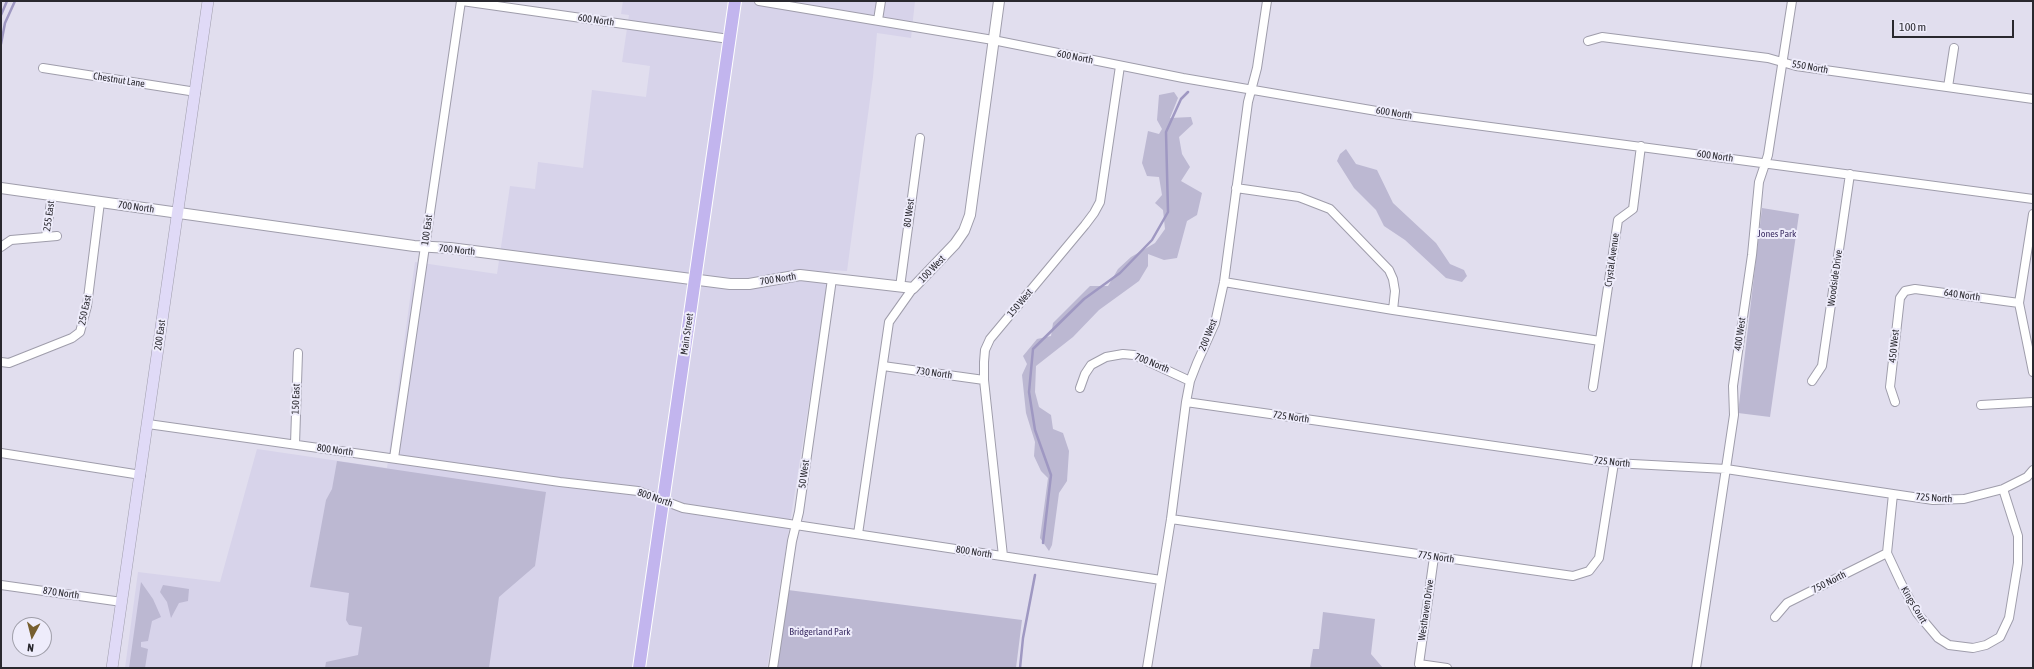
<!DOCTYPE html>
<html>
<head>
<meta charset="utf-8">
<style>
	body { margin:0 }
	#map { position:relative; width:2034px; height:669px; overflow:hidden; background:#e1deee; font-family:"Asap Condensed",sans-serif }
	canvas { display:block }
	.frame { position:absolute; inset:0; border:2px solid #29282e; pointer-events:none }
	.north { position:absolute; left:12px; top:617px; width:40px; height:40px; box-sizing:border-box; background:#eeecfb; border:1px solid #9f9ea9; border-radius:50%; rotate:187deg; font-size:11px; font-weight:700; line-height:16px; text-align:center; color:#29282e }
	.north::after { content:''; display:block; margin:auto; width:14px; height:18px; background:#775f30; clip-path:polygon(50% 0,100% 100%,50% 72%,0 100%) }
	.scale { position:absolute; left:1892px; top:20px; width:122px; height:18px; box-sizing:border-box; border:2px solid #29282e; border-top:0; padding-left:5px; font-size:12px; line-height:14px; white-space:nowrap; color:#29282e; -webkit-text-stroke:3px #eeecfb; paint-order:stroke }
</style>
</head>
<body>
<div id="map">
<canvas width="2034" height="669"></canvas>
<div class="frame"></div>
<div class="north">N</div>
<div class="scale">100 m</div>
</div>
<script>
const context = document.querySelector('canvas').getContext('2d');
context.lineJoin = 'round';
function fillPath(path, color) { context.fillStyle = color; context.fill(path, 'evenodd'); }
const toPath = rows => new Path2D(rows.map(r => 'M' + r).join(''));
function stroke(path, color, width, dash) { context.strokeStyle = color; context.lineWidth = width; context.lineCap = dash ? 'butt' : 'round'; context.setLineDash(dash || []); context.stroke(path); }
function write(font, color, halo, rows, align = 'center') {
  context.font = font + ' "Asap Condensed",sans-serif'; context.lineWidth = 4; context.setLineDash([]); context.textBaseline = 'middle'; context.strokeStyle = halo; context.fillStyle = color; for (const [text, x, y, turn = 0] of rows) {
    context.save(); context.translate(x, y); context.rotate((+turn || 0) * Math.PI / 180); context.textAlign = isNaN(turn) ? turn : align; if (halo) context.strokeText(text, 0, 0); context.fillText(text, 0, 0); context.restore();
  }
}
const built = toPath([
	[623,1,915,1,911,38,877,33,873,77,847,271,830,270,767,668,125,668,138,572,220,582,257,449,387,468,415,262,497,274,510,186,535,189,538,162,583,168,592,90,646,97,650,66,622,62,629,15,621,14]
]);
const green = toPath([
	[1174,92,1178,98,1170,118,1191,117,1193,124,1179,137,1182,154,1190,167,1181,181,1202,193,1197,215,1187,221,1177,258,1164,260,1148,254,1148,266,1139,281,1099,310,1073,337,1036,366,1035,392,1039,407,1051,415,1053,429,1063,433,1069,451,1067,481,1059,493,1052,545,1049,551,1040,538,1048,478,1041,471,1034,456,1035,442,1026,413,1022,375,1027,364,1023,356,1037,339,1051,336,1053,323,1090,286,1108,286,1118,269,1131,257,1155,243,1165,229,1163,210,1155,203,1162,195,1159,177,1147,176,1142,163,1148,131,1159,134,1162,129,1157,120,1159,95],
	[1346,149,1356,164,1377,170,1393,203,1436,243,1450,264,1464,270,1467,276,1462,282,1446,278,1405,240,1384,226,1376,210,1354,188,1337,161,1340,154],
	[1762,208,1799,214,1770,417,1738,413],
	[337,461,546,492,535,566,499,597,489,668,325,668,326,662,358,655,362,627,349,625,346,620,349,593,310,587,326,500,332,489],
	[141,582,153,599,161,617,152,621,148,641,141,642,141,647,148,649,145,668,129,668],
	[163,585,189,589,188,601,179,603,171,618,167,602,160,592],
	[788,590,1022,620,1016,668,777,668],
	[1323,612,1375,619,1371,654,1383,668,1310,668,1313,649,1319,649]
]);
const stream = toPath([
	[1,15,7,1],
	[1,44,5,23,15,1],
	[1043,543,1051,475,1035,430,1029,392,1033,349,1084,299,1120,273,1152,240,1168,212,1166,132,1181,99,1188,92],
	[1020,668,1023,638,1035,575]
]);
const minor = toPath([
	[462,1,729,39],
	[759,1,993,40,1183,78,1400,115,2033,199],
	[878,20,881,1],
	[1588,41,1602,37,1768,58,1796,66,2033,99],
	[43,68,196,92],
	[1948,87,1954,48],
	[1236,188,1299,197,1330,209,1389,270,1393,279,1395,291,1393,310],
	[2033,214,2019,303,2033,372],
	[46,237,52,195],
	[1,247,11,240,57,236],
	[1224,282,1393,310,1600,341],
	[900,287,920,138],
	[1,362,9,363,72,338,80,332,87,306,100,202],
	[883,366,984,380],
	[1812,381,1822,366,1850,174],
	[1593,387,1618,220,1633,209,1641,146],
	[1080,388,1085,374,1091,365,1106,357,1123,354,1134,355,1190,381],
	[1186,402,1614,463,1726,469,1933,500,1964,499,2003,489,2027,477,2033,470],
	[1895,402,1890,387,1900,298,1905,291,1915,289,2019,303],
	[1981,405,2033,402],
	[148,424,560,482,638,491,683,508,1161,580],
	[295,444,298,353],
	[1,453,141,475],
	[394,458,461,1],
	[1893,494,1887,553,1901,583,1917,613,1938,638,1949,645,1973,648,1986,645,2000,637,2009,618,2018,563,2018,536,2003,489],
	[1171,519,1573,576,1589,571,1599,558,1614,463],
	[858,534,889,322,913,288],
	[1003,556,984,380,984,362,985,350,990,339,1085,225,1094,213,1100,202,1120,66],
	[1434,557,1419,664,1447,668],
	[1,585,122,602],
	[1775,617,1787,603,1887,553],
	[773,668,792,541,799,512,832,279],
	[1147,668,1171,519,1186,402,1190,381,1197,363,1215,323,1224,282,1248,102,1257,68,1267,1],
	[1696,668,1734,415,1733,386,1752,255,1759,182,1768,155,1792,1]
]);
const tertiary = toPath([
	[1,188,414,246,450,248,730,284,749,284,800,275,913,288,955,244,964,231,970,215,999,1]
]);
const secondary = toPath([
	[112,668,208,1]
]);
const primary = toPath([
	[639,668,735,1]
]);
const streetNames = [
	["600 North",596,20,8],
	["600 North",1075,57,11],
	["550 North",1810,67,10],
	["Chestnut Lane",119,80,9],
	["600 North",1394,113,9],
	["600 North",1715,156,8],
	["700 North",136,207,8],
	["80 West",909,213,-82],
	["255 East",49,216,-82],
	["100 East",427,230,-82],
	["700 North",457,250,6],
	["Crystal Avenue",1612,260,-82],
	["100 West",932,269,-46],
	["Woodside Drive",1835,278,-82],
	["700 North",778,279,-9],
	["640 North",1962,295,8],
	["150 West",1020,303,-50],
	["250 East",85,310,-78],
	["Main Street",687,334,-82],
	["400 West",1740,334,-82],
	["200 East",160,335,-82],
	["200 West",1208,335,-68],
	["450 West",1894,346,-84],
	["700 North",1152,363,22],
	["730 North",934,373,8],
	["150 East",296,399,-88],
	["725 North",1291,417,8],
	["800 North",335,450,8],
	["725 North",1612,462,6],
	["50 West",804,474,-82],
	["800 North",655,498,19],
	["725 North",1934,498,4],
	["800 North",974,552,9],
	["775 North",1436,557,8],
	["750 North",1829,582,-27],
	["870 North",61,593,8],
	["Kings Court",1914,605,59],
	["Westhaven Drive",1426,610,-82]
];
const parkNames = [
	["Jones Park",1777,234],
	["Bridgerland Park",820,632]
];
fillPath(built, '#d7d3ea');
fillPath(green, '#bcb8d2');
stroke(stream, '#9f98c2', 2.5);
stroke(minor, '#9f9dab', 10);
stroke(tertiary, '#9f9dab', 12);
stroke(secondary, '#9f9dab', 12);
stroke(primary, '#fff', 14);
stroke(minor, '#fff', 8);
stroke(tertiary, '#fff', 10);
stroke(secondary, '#e0daf7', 11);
stroke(primary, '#c2b5ee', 12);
write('10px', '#29282e', '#eeecfb', streetNames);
write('10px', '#3e3066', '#eeecfb', parkNames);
</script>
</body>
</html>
